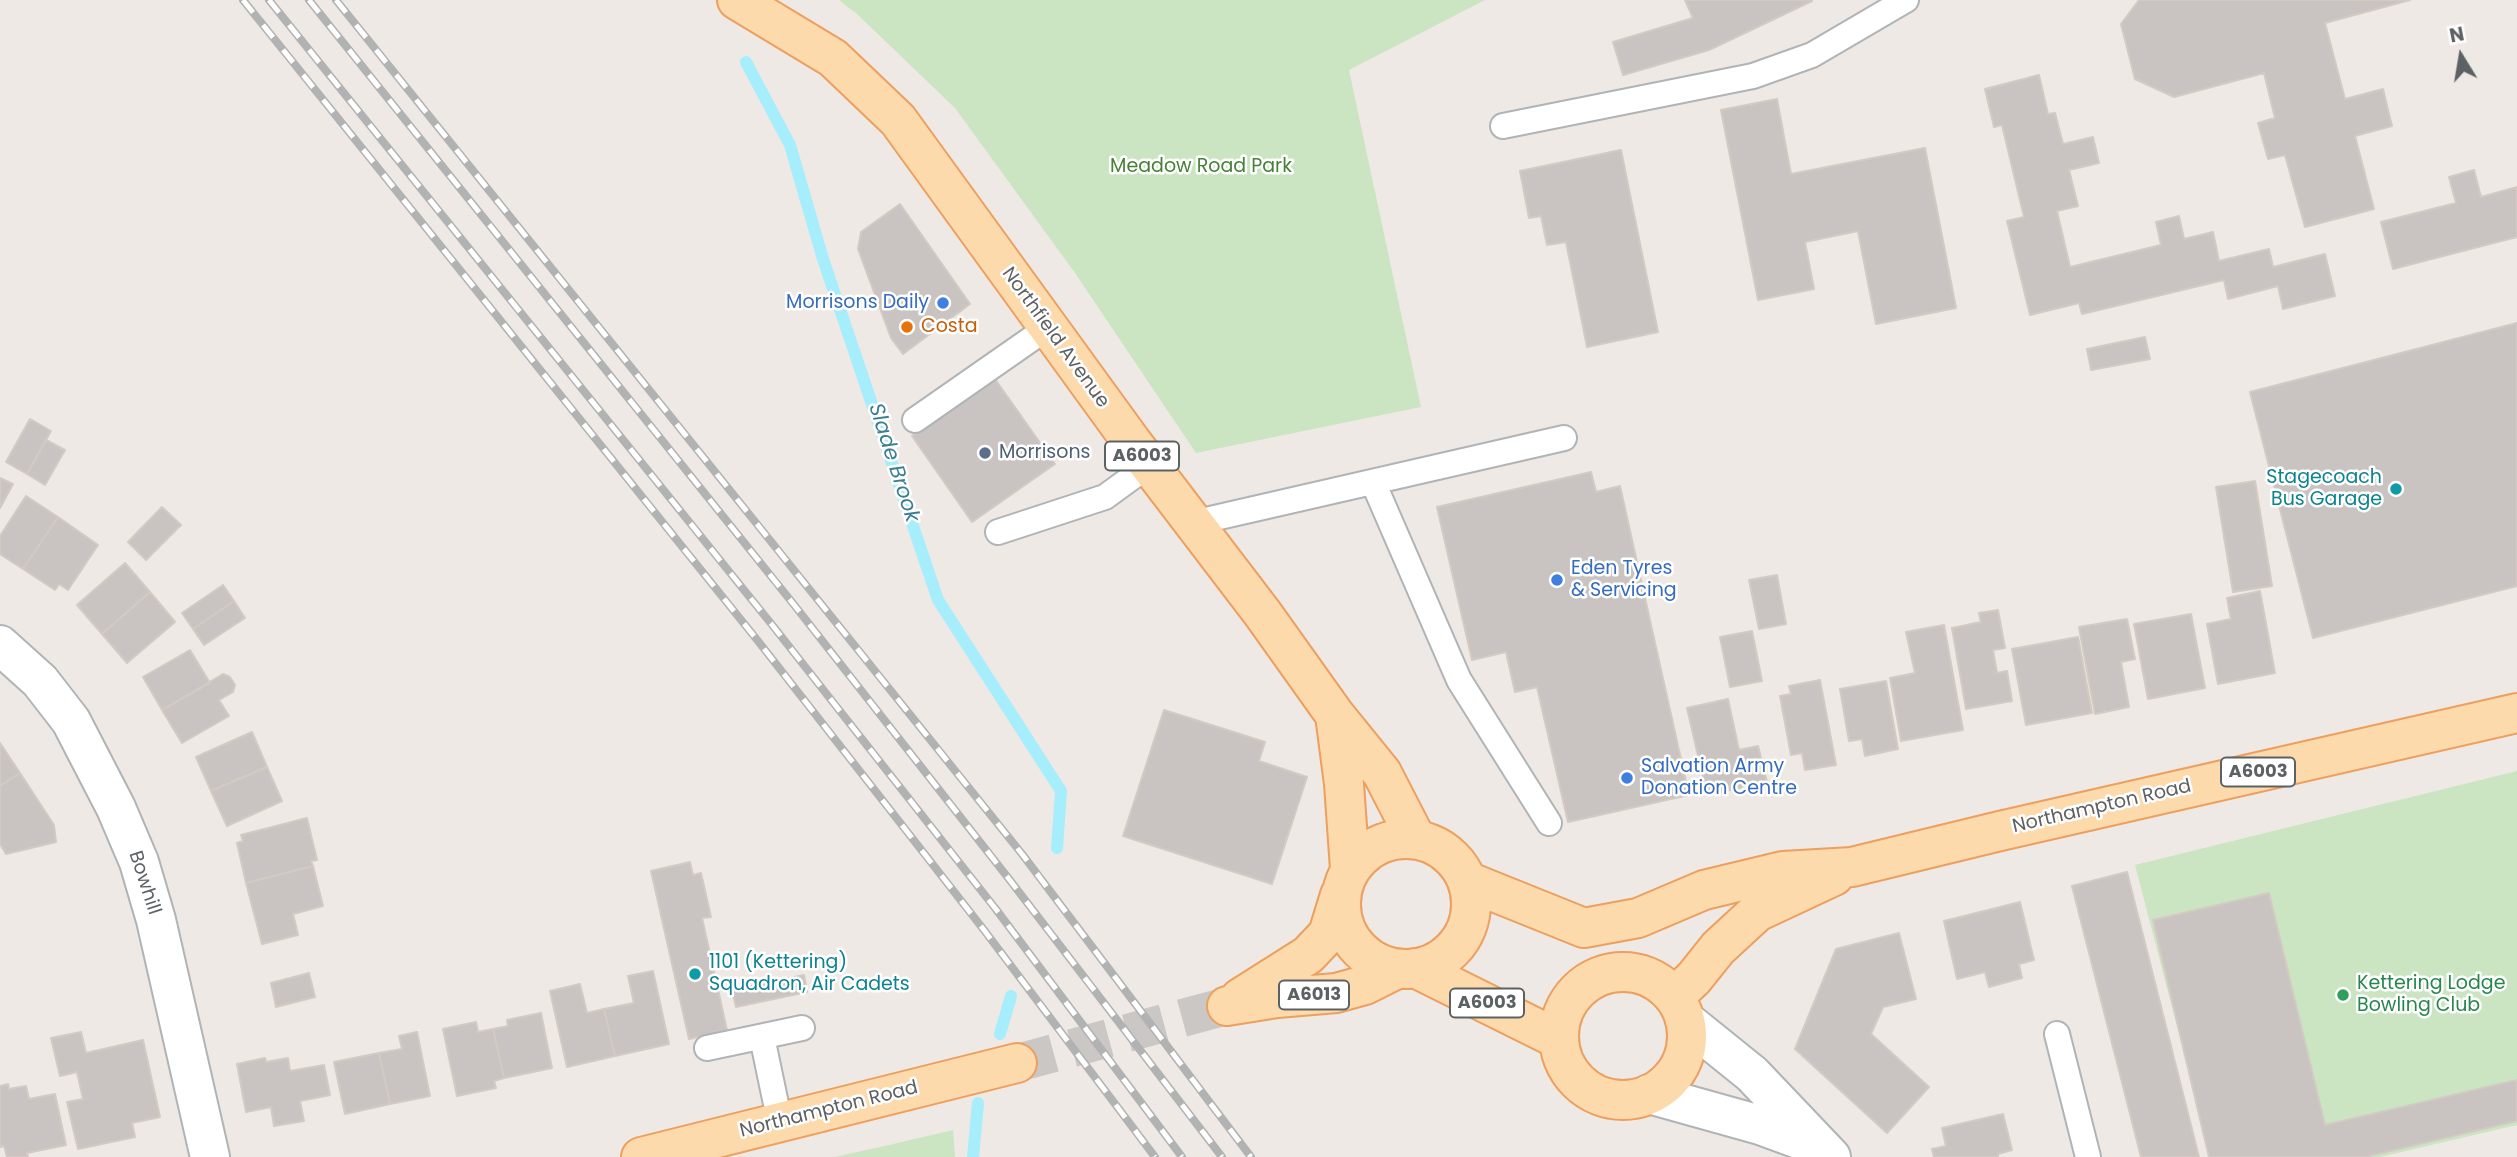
<!DOCTYPE html>
<html>
<head>
<meta charset="utf-8">
<style>
	body { margin:0 }
	#map { position:relative; width:2517px; height:1157px; overflow:hidden; background:#eee9e4; font-family:Poppins,sans-serif }
	canvas { display:block }
	.north { position:absolute; left:2426px; top:21px; width:70px; height:70px; -webkit-text-stroke:5px #fff; paint-order:stroke; rotate:349deg; font-size:19px; font-weight:700; line-height:28px; text-align:center; color:#5c6264 }
	.north::after { content:''; display:block; margin:auto; width:24px; height:32px; background:#5c6264; clip-path:polygon(50% 0,100% 100%,50% 72%,0 100%) }
</style>
</head>
<body>
<div id="map">
<canvas width="2517" height="1157"></canvas>
<div class="north">N</div>
</div>
<script>
const context = document.querySelector('canvas').getContext('2d');
context.lineJoin = 'round';
function fillPath(path, color) { context.fillStyle = color; context.fill(path, 'evenodd'); }
const toPath = rows => new Path2D(rows.map(r => 'M' + r).join(''));
function stroke(path, color, width, dash) { context.strokeStyle = color; context.lineWidth = width; context.lineCap = dash ? 'butt' : 'round'; context.setLineDash(dash || []); context.stroke(path); }
function write(font, color, halo, rows, align = 'center') {
  context.font = font + ' Poppins,sans-serif'; context.lineWidth = 5; context.setLineDash([]); context.textBaseline = 'middle'; context.strokeStyle = halo; context.fillStyle = color; for (const [text, x, y, turn = 0] of rows) {
    context.save(); context.translate(x, y); context.rotate((+turn || 0) * Math.PI / 180); context.textAlign = isNaN(turn) ? turn : align; if (halo) context.strokeText(text, 0, 0); context.fillText(text, 0, 0); context.restore();
  }
}
const green = toPath([
	[839,0,1485,0,1349,70,1421,407,1196,453,1075,273,955,108,858,15],
	[2517,771,2517,1125,2380,1157,2211,1157,2135,865],
	[953,1130,955,1157,835,1157,889,1145]
]);
const stream = toPath([
	[746,62,790,145,823,259,938,600,1061,791,1057,848],
	[1000,1034,1011,996],
	[973,1157,978,1103]
]);
const building = toPath([
	[1685,0,1811,0,1812,1,1709,50,1623,75,1613,42,1693,18,1685,0],
	[2139,0,2410,0,2325,23,2345,99,2383,89,2392,126,2355,136,2374,209,2305,227,2285,155,2268,159,2258,123,2275,118,2264,73,2174,97,2135,79,2121,24,2139,0],
	[2039,75,2048,114,2055,113,2063,144,2093,137,2099,163,2069,170,2078,206,2057,211,2070,267,2161,245,2156,222,2179,216,2184,239,2213,232,2219,261,2269,249,2273,267,2325,254,2335,296,2283,309,2278,286,2228,299,2224,280,2082,314,2079,303,2030,315,2007,221,2024,217,2002,125,1994,127,1985,89,2039,75],
	[1777,99,1791,174,1925,148,1956,308,1876,324,1858,231,1805,242,1814,289,1758,300,1721,110,1777,99],
	[1621,150,1658,332,1587,347,1566,242,1547,245,1541,216,1529,218,1520,171,1621,150],
	[2474,170,2481,197,2517,187,2517,237,2393,269,2381,222,2456,203,2449,177,2474,170],
	[900,204,970,304,903,354,891,338,858,249,861,232,900,204],
	[2517,323,2517,586,2313,638,2250,392,2517,323],
	[2145,337,2150,359,2091,370,2087,349,2145,337],
	[995,379,1055,464,972,522,912,436,995,379],
	[30,419,51,431,27,474,6,462,30,419],
	[46,440,65,450,45,485,27,474,46,440],
	[1591,472,1596,492,1620,486,1689,795,1568,822,1537,687,1515,692,1506,652,1472,660,1437,507,1591,472],
	[0,478,13,484,0,508,0,478],
	[2255,481,2272,586,2233,592,2216,487,2255,481],
	[26,496,58,517,23,569,0,554,0,536,26,496],
	[162,507,181,525,146,560,128,542,162,507],
	[58,517,98,545,68,590,59,584,55,590,23,569,58,517],
	[125,563,150,592,102,634,77,605,125,563],
	[1777,575,1786,624,1759,629,1749,580,1777,575],
	[223,585,234,601,193,629,182,613,223,585],
	[2260,591,2275,673,2218,684,2207,624,2231,619,2227,598,2260,591],
	[150,592,175,622,127,663,102,634,150,592],
	[234,601,245,618,204,645,193,629,234,601],
	[1998,610,2005,648,1993,650,1997,673,2007,671,2012,701,1966,709,1952,628,1981,622,1979,613,1998,610],
	[2191,614,2205,688,2148,699,2134,624,2191,614],
	[2127,619,2135,659,2121,662,2129,707,2095,714,2079,627,2127,619],
	[1944,625,1963,730,1901,741,1890,678,1915,673,1906,632,1944,625],
	[1752,631,1762,681,1730,687,1720,637,1752,631],
	[2078,637,2092,713,2026,725,2012,649,2078,637],
	[190,650,210,683,162,710,143,677,190,650],
	[223,674,230,677,235,685,233,692,219,700,229,716,182,743,162,710,223,674],
	[1820,680,1836,765,1805,770,1802,753,1791,755,1780,696,1791,694,1789,686,1820,680],
	[1886,681,1898,749,1865,756,1862,739,1849,741,1840,689,1886,681],
	[1728,699,1739,750,1758,746,1767,782,1707,795,1687,708,1728,699],
	[1164,710,1265,742,1259,761,1307,777,1272,884,1123,836,1164,710],
	[252,732,267,767,211,791,196,757,252,732],
	[0,743,20,773,0,786,0,743],
	[267,767,282,801,227,826,211,791,267,767],
	[20,773,54,825,56,842,6,854,0,844,0,786,20,773],
	[307,818,317,860,311,861,313,866,246,883,237,843,243,841,241,835,307,818],
	[690,862,693,875,701,873,711,917,702,918,727,1030,689,1039,651,871,690,862],
	[313,866,323,906,293,914,298,935,262,944,246,883,313,866],
	[2127,872,2199,1157,2141,1157,2072,886,2127,872],
	[2269,893,2325,1125,2517,1080,2517,1121,2365,1157,2209,1157,2153,920,2269,893],
	[2020,902,2034,960,2019,964,2022,978,1989,987,1985,972,1957,979,1944,921,2020,902],
	[1899,933,1916,999,1883,1007,1871,1034,1929,1087,1887,1133,1795,1049,1836,949,1899,933],
	[653,971,669,1044,615,1056,604,1009,634,1003,628,976,653,971],
	[309,973,315,997,276,1007,271,983,309,973],
	[804,975,807,992,736,1007,732,990,804,975],
	[580,984,587,1013,604,1009,615,1056,567,1067,550,991,580,984],
	[541,1013,552,1068,504,1078,493,1029,508,1026,507,1020,541,1013],
	[476,1022,478,1032,493,1029,504,1078,494,1081,496,1088,457,1096,443,1029,476,1022],
	[81,1032,86,1053,143,1040,160,1117,132,1123,135,1137,78,1149,67,1102,83,1099,77,1072,60,1076,51,1038,81,1032],
	[417,1032,430,1096,390,1104,379,1053,402,1049,399,1036,417,1032],
	[379,1053,390,1104,345,1114,334,1062,379,1053],
	[265,1058,266,1062,288,1058,290,1071,324,1065,330,1095,300,1101,304,1121,274,1126,271,1107,246,1112,237,1064,265,1058],
	[8,1084,9,1089,26,1086,29,1099,55,1094,66,1145,27,1153,28,1157,7,1157,4,1146,0,1147,0,1086,8,1084],
	[2003,1114,2012,1150,1998,1154,1998,1157,1934,1157,1932,1149,1946,1146,1942,1128,2003,1114]
]);
const primaryTunnel = toPath([
	[1017,1063,1227,1006]
]);
const lane = toPath([
	[1503,126,1753,76,1812,55,1906,0],
	[915,420,1047,328],
	[1373,482,1459,680,1549,823],
	[1193,523,1564,438],
	[998,532,1105,497,1149,465],
	[2057,1034,2088,1157],
	[762,1037,780,1123],
	[707,1048,802,1028]
]);
const street = toPath([
	[0,645,40,681,71,721,116,808,139,862,156,920,210,1157]
]);
const secondary = toPath([
	[1685,1020,1752,1074,1831,1157],
	[1649,1094,1760,1125,1812,1144]
]);
const primary = toPath([
	[737,0,833,58,898,120,1131,441,1263,614,1335,715,1382,773,1416,839],
	[1335,715,1344,784,1350,869],
	'1341 904a65 65 0 1 1 130 0a65 65 0 1 1-130 0Z',
	[1467,881,1584,928],
	[1584,928,1638,918,1704,890,1783,871,1852,867,2000,831,2517,713],
	[1415,968,1558,1039],
	'1559 1036a64 64 0 1 1 128 0a64 64 0 1 1-128 0Z',
	[1674,997,1694,978,1718,948,1757,912,1834,876],
	[1240,998,1308,955,1328,934,1340,895],
	[1227,1006,1277,998,1336,993,1365,985,1397,969],
	[641,1157,1017,1063]
]);
const rail = toPath([
	[243,0,758,641,984,930,1155,1157],
	[269,0,773,626,995,908,1182,1157],
	[309,0,795,606,1009,879,1222,1157],
	[336,0,1022,854,1251,1157]
]);
const markers = [
	[943,303,7,"#3f7fe0"],
	[907,327,7,"#e8710a"],
	[985,453,7,"#5c6f8a"],
	[2396,489,7,"#0f9aa8"],
	[1557,580,7,"#3f7fe0"],
	[1627,778,7,"#3f7fe0"],
	[695,974,7,"#0f9aa8"],
	[2343,995,7,"#2e9e5b"]
];
const shields = [
	[1142,456,74],
	[2258,772,74],
	[1314,995,70],
	[1487,1003,74]
];
const shieldNames = [
	["A6003",1142,456],
	["A6003",2258,772],
	["A6013",1314,995],
	["A6003",1487,1003]
];
const parkNames = [
	["Meadow Road Park",1201,167]
];
const shopNames = [
	["Morrisons Daily",929,303,"right"],
	["Eden Tyres",1571,569],
	["& Servicing",1571,591],
	["Salvation Army",1641,767],
	["Donation Centre",1641,789]
];
const foodNames = [
	["Costa",921,327]
];
const streetNames = [
	["Northfield Avenue",1055,338,54],
	["Northampton Road",2102,807,-13],
	["Bowhill",144,883,72],
	["Northampton Road",829,1110,-14]
];
const serviceNames = [
	["Morrisons",999,453]
];
const cultureNames = [
	["Stagecoach",2382,478],
	["Bus Garage",2382,500],
	["1101 (Kettering)",709,963,"left"],
	["Squadron, Air Cadets",709,985,"left"]
];
const leisureNames = [
	["Kettering Lodge",2357,984],
	["Bowling Club",2357,1006]
];
const waterNames = [
	["Slade Brook",893,463,72]
];
fillPath(green, '#cbe5c2');
stroke(stream, '#a6eefc', 12);
fillPath(building, '#c9c4c1');
stroke(building, '#d3cac3', 2);
stroke(primaryTunnel, '#cac7c4', 38, [38, 19]);
stroke(lane, '#b0b4b6', 28);
stroke(street, '#b0b4b6', 42);
stroke(secondary, '#afb4b7', 42);
stroke(primary, '#ed9f5f', 42);
stroke(lane, '#fff', 24);
stroke(street, '#fff', 38);
stroke(secondary, '#fff', 38);
stroke(primary, '#fcdaab', 38);
stroke(rail, '#b1b2b2', 8);
stroke(rail, '#fff', 5, [16]);
for (const [x, y, r, color] of markers) { const dot = new Path2D(); dot.arc(x, y, r, 0, 2 * Math.PI); context.fillStyle = color; context.fill(dot); stroke(dot, '#fff', 2.5); }
for (const [x, y, w] of shields) { const box = new Path2D(); box.roundRect(x - w / 2, y - 14.5, w, 29, 5); context.fillStyle = '#fff'; context.fill(box); stroke(box, '#5c6264', 2); }
write('bold 18px', '#5c6264', null, shieldNames);
write('19px', '#478137', '#fff', parkNames);
write('19px', '#366cbe', '#fff', shopNames, 'left');
write('19px', '#c56008', '#fff', foodNames, 'left');
write('19px', '#5c6264', '#fff', streetNames);
write('19px', '#4e5e75', '#fff', serviceNames, 'left');
write('19px', '#0d838f', '#fff', cultureNames, 'right');
write('19px', '#27864d', '#fff', leisureNames, 'left');
write('italic 21px', '#3b7e94', '#fff', waterNames);
</script>
</body>
</html>
